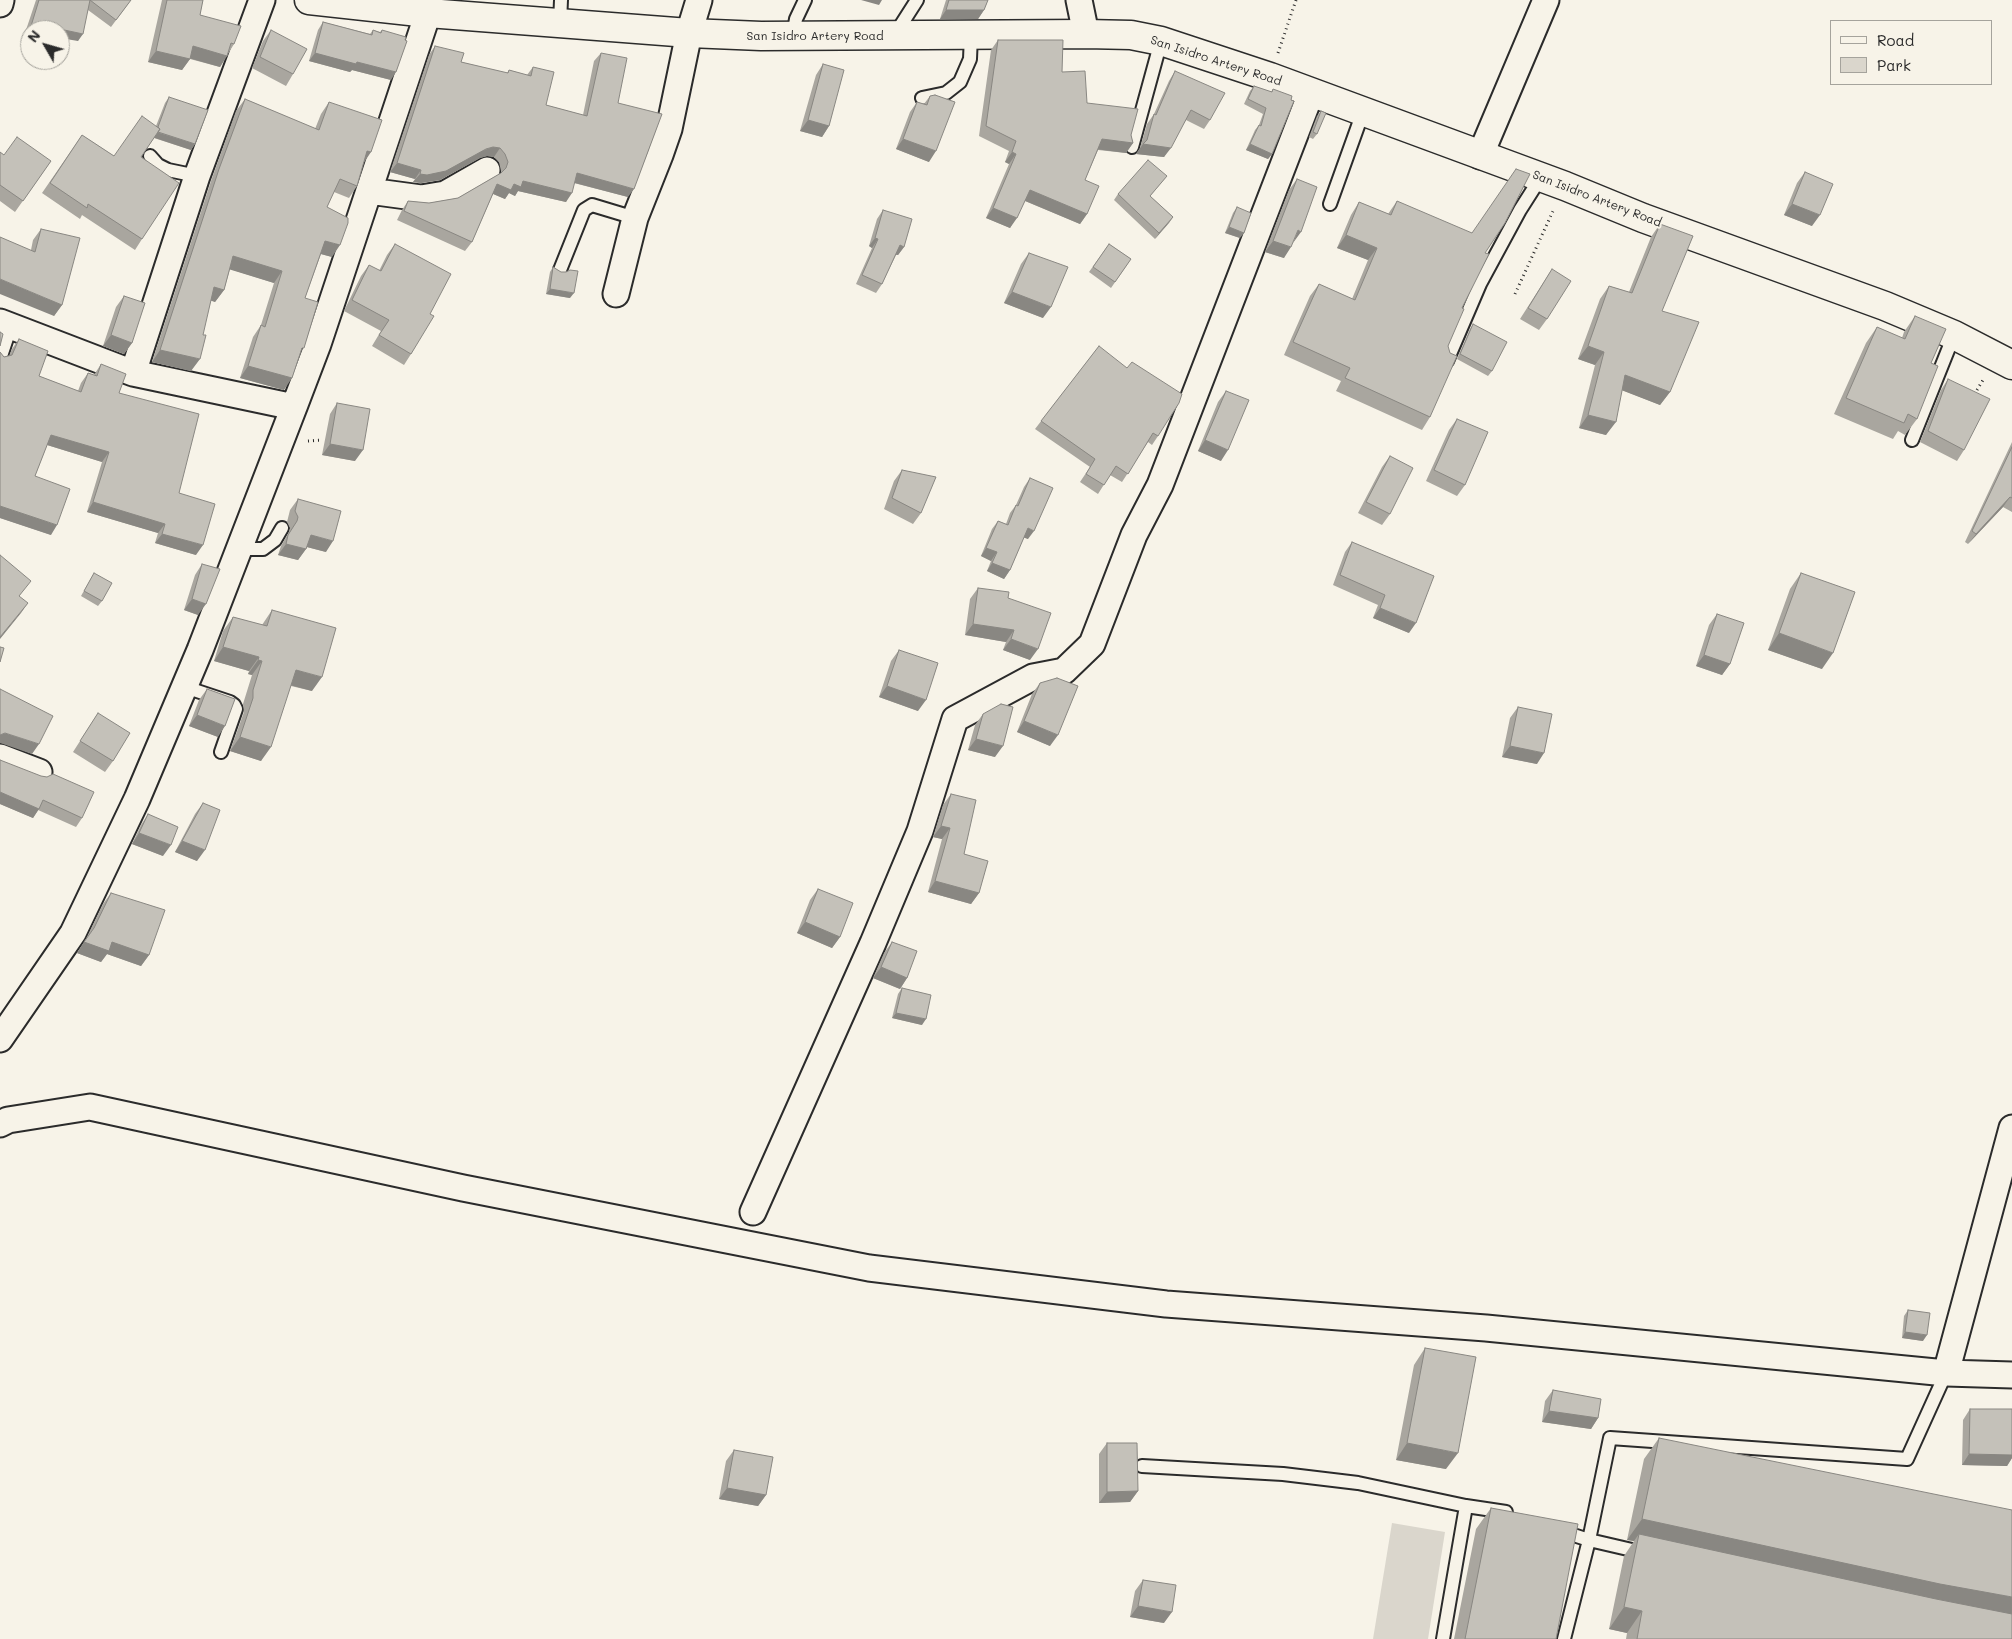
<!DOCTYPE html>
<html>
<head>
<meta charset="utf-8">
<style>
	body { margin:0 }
	#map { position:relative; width:2012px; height:1639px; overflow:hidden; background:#f7f3e8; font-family:Mali,sans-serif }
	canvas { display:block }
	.legend { position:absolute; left:1830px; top:20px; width:162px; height:65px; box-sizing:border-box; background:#f7f3e8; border:1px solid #a5a39c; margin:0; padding:6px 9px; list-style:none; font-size:15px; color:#2b2b2b }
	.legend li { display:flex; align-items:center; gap:10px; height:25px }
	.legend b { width:25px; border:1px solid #a5a39c }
	.north { position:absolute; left:20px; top:20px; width:50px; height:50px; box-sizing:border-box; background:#f7f3e8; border:1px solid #a5a39c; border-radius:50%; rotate:308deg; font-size:14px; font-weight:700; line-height:20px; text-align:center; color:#2b2b2b }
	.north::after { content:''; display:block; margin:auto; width:18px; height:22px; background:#2b2b2b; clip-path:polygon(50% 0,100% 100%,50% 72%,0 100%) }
</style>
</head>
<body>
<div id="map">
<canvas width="2012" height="1639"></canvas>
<ul class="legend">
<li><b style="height:6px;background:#f7f3e8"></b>Road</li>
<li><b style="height:14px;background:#dad6cc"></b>Park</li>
</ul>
<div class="north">N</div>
</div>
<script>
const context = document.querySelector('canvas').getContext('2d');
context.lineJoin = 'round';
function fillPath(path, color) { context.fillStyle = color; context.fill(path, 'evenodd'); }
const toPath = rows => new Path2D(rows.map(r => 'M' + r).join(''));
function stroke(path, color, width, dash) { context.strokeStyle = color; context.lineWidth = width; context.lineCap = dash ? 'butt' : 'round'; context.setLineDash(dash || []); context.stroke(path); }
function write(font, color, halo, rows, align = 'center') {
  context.font = font + ' Mali,sans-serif'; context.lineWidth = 4; context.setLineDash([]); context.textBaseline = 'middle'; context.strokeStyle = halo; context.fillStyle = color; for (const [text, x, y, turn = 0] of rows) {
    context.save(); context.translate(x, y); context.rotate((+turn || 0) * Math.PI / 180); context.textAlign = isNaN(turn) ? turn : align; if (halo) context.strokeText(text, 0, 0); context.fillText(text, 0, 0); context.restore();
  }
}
const green = toPath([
	[1392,1523,1445,1532,1428,1639,1373,1639]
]);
const path = toPath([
	[1278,53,1296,0],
	[1515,294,1553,211],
	[1977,390,1983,380],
	[308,441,322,440]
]);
const service = toPath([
	[560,23,561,0],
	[793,36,796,19,805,0],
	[894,36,917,0],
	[922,98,946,93,960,82,970,59,971,35],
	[1132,147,1161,41],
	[150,156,158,165,168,170,197,176],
	[1330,204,1363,112],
	[560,270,584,210,592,205,635,218],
	[0,359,11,326],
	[1447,361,1480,284,1520,210,1541,177],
	[1912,440,1954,335],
	[239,549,263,549,275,540,282,528],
	[185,687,230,702,234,705,236,709,221,752],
	[1142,1466,1283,1474,1358,1483,1466,1506],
	[1561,1531,1589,1540,1645,1553],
	[1443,1639,1466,1506,1506,1512],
	[1564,1639,1589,1540,1610,1438,1907,1459,1946,1373]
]);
const minor = toPath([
	[1079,0,1086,34],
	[0,4,1,0],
	[1480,156,1546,0],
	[369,191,421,198,445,194,487,170],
	[616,294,635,218,660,155,669,129,689,33,699,0],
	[0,322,133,373,294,407,318,344,428,13],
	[133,373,197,176,262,0],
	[0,757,39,772],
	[0,1039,73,933,137,799,200,650,294,407],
	[0,1124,8,1120,90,1107,463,1188,869,1268,1166,1304,1486,1328,1946,1373,2012,1375],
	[753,1212,873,943,920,831,955,719,1033,677,1064,671,1092,644,1134,535,1160,485,1311,93],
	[1946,1373,2012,1128]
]);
const tertiary = toPath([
	[309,0,428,13,689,33,761,36,1086,34,1131,35,1161,41,1270,77,1565,186,1643,218,1885,306,1954,335,2012,365]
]);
const wall = toPath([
	[36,0,131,0,111,27,88,10,78,41,60,30,25,33],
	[162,0,203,0,200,15,234,44,220,67,190,59,182,70,148,62],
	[946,0,988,0,984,10,978,19,940,19],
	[323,22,370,34,373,30,380,32,382,30,391,80,352,70,350,72,309,61,318,30],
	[271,30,293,74,286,86,252,68,263,41],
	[998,40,1062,72,1087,103,1131,135,1133,143,1126,153,1098,150,1085,180,1087,214,1080,224,1025,201,1010,228,986,218,1009,164,1005,162,1009,151,979,136,991,50],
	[435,46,461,62,507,73,509,70,527,75,533,67,546,105,583,115,594,61,601,53,618,103,628,197,574,183,566,202,518,191,515,196,509,193,505,199,493,194,472,242,465,251,397,220,402,210,408,201,429,203,458,198,501,173,501,171,499,162,494,157,487,156,480,158,440,180,421,183,413,182,415,179,390,172,429,55],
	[823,64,829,126,822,137,800,131,816,75],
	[1175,71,1210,120,1204,129,1186,120,1164,157,1136,154,1140,148,1147,124,1154,114,1169,81],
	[1254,86,1271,92,1273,89,1272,154,1268,159,1246,150,1255,130,1259,125,1263,114,1244,104,1250,91],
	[930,96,929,162,896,149,910,112,917,102,924,104],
	[169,97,195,144,191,150,154,138,141,157,142,239,135,250,82,215,80,219,42,193,82,135,114,156,156,126,165,103],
	[245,99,315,129,321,114,329,102,363,163,357,186,349,198,334,192,327,207,332,257,321,254,305,298,300,354,284,390,240,378,253,337,261,325,274,283,230,269,224,290,215,302,211,300,191,371,152,362,211,181,236,111],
	[1321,111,1317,134,1313,139,1309,137,1317,116],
	[0,152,4,155,51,161,15,212,0,201],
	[1805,172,1812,226,1784,215,1797,183],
	[1167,176,1150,196,1173,217,1155,239,1114,200,1118,194],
	[1297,179,1284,258,1265,252,1289,190],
	[1397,201,1485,253,1462,308,1448,346,1430,417,1422,430,1336,391,1341,381,1284,355,1310,296,1319,284,1352,299,1368,260,1337,248,1351,215,1359,202,1388,214],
	[1237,207,1240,238,1225,233,1233,213],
	[883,210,904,247,898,255,896,255,882,284,876,293,856,284,872,248,869,246,877,219],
	[1660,224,1662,311,1670,392,1660,405,1622,390,1606,435,1579,428,1595,365,1578,359,1600,299,1609,286,1629,292,1651,237],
	[41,229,62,305,54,316,31,250,33,240],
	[395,244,430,314,411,354,404,365,372,346,381,331,344,311,361,276,369,265,379,271,387,255],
	[1109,244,1131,259,1111,288,1089,272],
	[1029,253,1043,318,1004,303,1021,264],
	[553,267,570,298,546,294,550,272],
	[1552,269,1547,319,1539,330,1520,319],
	[124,296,132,343,124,354,103,346,116,307],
	[1915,316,1931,363,1917,419,1905,435,1898,431,1893,439,1834,414,1866,343,1877,327,1902,338,1904,332],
	[1473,324,1492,371,1488,376,1457,359,1470,329],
	[19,339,39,376,78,391,81,383,88,373,94,375,101,364,119,393,179,493,196,555,155,543,158,533,87,512,102,462,47,445,35,476,51,535,0,518,0,352,4,357,9,356,12,349],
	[1099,346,1158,436,1152,445,1148,442,1122,482,1110,475,1098,494,1080,482,1090,467,1035,429],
	[1948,379,1964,450,1957,461,1920,442,1941,390],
	[1226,391,1221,461,1198,451,1218,402],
	[337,403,355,461,322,455,330,414],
	[1457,419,1465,485,1457,496,1426,481,1449,430],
	[2012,442,2012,512,2003,507,1968,544,1965,542],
	[1390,456,1390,514,1382,525,1358,513,1382,467],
	[902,470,921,513,913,524,884,509,894,481],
	[1030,478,1028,539,1024,537,1010,570,1004,579,987,571,991,561,981,556,992,529,998,521,1006,524,1010,513,1016,505,1024,487],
	[298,499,326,552,307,547,306,549,298,560,278,555,281,546,289,532,290,528,287,522,290,510],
	[1352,542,1409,633,1373,618,1378,605,1333,585,1345,552],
	[202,564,198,615,184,610,195,575],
	[94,573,102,601,98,606,81,596],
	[1801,573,1822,669,1768,650,1790,589],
	[978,588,1008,598,1030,660,1003,650,1006,642,965,635,970,599],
	[272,610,312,691,291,686,261,761,230,751,244,712,243,704,252,675,248,674,249,671,214,661,223,631,233,617,262,625],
	[1717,614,1730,664,1722,675,1696,666,1709,625],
	[899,650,918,711,879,697,891,661],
	[1040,683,1050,746,1017,732,1032,694],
	[207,689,218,737,189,726,199,700],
	[1518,707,1537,764,1502,757,1510,718],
	[98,713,113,761,105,772,73,752],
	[983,714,995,757,968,750,975,725],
	[0,760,82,818,76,827,38,810,33,818,0,804],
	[951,794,964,854,979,893,971,904,928,892,942,839,933,837,943,805],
	[203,803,197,861,175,852,195,814],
	[148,814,163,856,132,844,141,825],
	[818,889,840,937,832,948,797,933,810,900],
	[111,893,149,955,141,966,107,954,101,962,77,953,86,939,103,904],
	[892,942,907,978,900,989,873,978,884,953],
	[902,988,922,1025,892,1018,898,994],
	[1908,1310,1923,1341,1902,1338,1904,1316],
	[1425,1348,1446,1469,1396,1460,1414,1365],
	[1553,1390,1598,1418,1591,1429,1542,1422,1545,1401],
	[1970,1409,2012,1409,2012,1458,2007,1466,1962,1465,1963,1420],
	[1659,1438,2012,1639,1626,1639,1627,1633,1609,1629,1624,1556,1634,1541,1627,1540,1644,1459],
	[1107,1443,1138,1491,1130,1502,1099,1503,1099,1454],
	[734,1450,766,1495,758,1506,719,1499,726,1461],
	[1491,1508,1556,1639,1454,1639,1476,1529],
	[1143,1580,1164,1623,1130,1617,1135,1591]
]);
const shadedWall = toPath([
	[861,0,882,0,879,5],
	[946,10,984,10,978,19,940,19],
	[31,26,51,30,30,30,30,34,25,33],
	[55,28,83,34,78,41,60,38,60,30,54,30],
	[193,46,227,56,220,67,185,57],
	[156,51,190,59,182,70,148,62],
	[315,53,357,62,396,72,391,80,352,70,350,72,309,61],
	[808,120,829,126,822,137,800,131],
	[156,132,195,144,191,150,152,137],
	[903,139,936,151,929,162,896,149],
	[1102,139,1133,143,1126,153,1095,149],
	[1143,144,1171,148,1164,157,1136,154],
	[1250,144,1272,154,1268,159,1246,150],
	[493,147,500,148,494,157,487,156,480,158,440,180,421,183,413,182,420,174],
	[367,151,371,152,363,164],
	[1012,152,1016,154,1009,164,1005,162],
	[397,163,421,170,415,179,390,172],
	[577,173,634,189,628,197,571,182],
	[523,181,572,193,566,202,518,191,515,196,509,193,505,199,491,193,497,184,514,184],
	[1030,190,1087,214,1080,224,1023,200],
	[1792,204,1820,215,1812,226,1784,215],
	[993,208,1017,218,1010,228,986,218],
	[1173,217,1169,223,1155,239,1159,233],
	[1229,227,1244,233,1240,238,1225,233],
	[1298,230,1301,232,1293,243],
	[1346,235,1377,248,1368,260,1337,248],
	[875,238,878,239,872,248,869,246],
	[325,241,340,245,332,257,317,253],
	[1273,241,1291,247,1284,258,1265,252],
	[900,245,904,247,898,255,894,254],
	[233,256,282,271,274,283,225,268],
	[0,279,62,305,54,316,0,294],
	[214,287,224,290,215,302,206,299],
	[550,289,574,293,570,298,546,294],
	[1012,292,1051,307,1043,318,1004,303],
	[111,335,132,343,124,354,103,346],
	[1588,346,1604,352,1595,365,1578,359],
	[160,350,200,359,191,371,152,362],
	[248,366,292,378,284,390,240,378],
	[1625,375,1670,392,1660,405,1616,388],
	[1588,415,1616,422,1606,435,1579,428],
	[51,435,109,452,102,462,44,444],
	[1205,440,1228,450,1221,461,1198,451],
	[330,444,363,450,355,461,322,455],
	[2010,497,2003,507,1968,544,1976,534],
	[93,502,165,524,158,533,87,512],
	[0,506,57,525,51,535,0,518],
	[1028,528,1034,531,1028,539,1022,537],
	[162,534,203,545,196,555,155,543],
	[311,535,333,541,326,552,303,546],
	[286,544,306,549,298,560,278,555],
	[986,548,997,552,991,561,981,556],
	[992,563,1010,570,1004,579,987,571],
	[192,599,206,604,198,615,184,610],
	[28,603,21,613,0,639,0,637],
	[1380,608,1416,623,1409,633,1373,618],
	[973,624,1014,630,1006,642,965,635],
	[1779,633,1833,653,1822,669,1768,650],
	[1011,639,1038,649,1030,660,1003,650],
	[223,647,259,657,249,671,214,661],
	[1704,655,1730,664,1722,675,1696,666],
	[258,660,262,661,252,675,248,674],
	[296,670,322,677,312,691,286,684],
	[887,686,926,700,918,711,879,697],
	[197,715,225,726,218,737,189,726],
	[1024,721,1058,735,1050,746,1017,732],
	[5,733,39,744,32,754,0,743,0,735],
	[240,737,271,747,261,761,230,751],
	[976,739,1003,746,995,757,968,750],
	[1510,746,1544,753,1537,764,1502,757],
	[0,792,39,809,33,818,0,804],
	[941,826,950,828,942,839,933,837],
	[139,833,171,845,163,856,132,844],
	[182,841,205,850,197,861,175,852],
	[935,881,979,893,971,904,928,892],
	[805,922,840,937,832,948,797,933],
	[84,942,112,942,149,955,141,966,107,954,101,962,77,953],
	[881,967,907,978,900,989,873,978],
	[896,1013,926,1019,922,1025,892,1018],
	[1905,1332,1927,1335,1923,1341,1902,1338],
	[1549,1411,1598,1418,1591,1429,1542,1422],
	[1407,1443,1458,1453,1446,1469,1396,1460],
	[1969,1454,2012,1455,2012,1458,2007,1466,1962,1465],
	[727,1488,766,1495,758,1506,719,1499],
	[1138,1491,1130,1502,1099,1503,1107,1492],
	[1642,1519,2012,1597,2012,1622,1639,1534,1634,1541,1627,1540],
	[1138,1606,1172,1612,1164,1623,1130,1617],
	[1624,1607,1642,1611,1627,1633,1609,1629]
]);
const building = toPath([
	[39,0,131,0,116,20,90,0,83,34,55,28,55,30,51,30,31,26,39,0],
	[167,0,203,0,200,15,241,26,234,44,231,43,227,56,193,46,190,59,156,51,167,0],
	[949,0,988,0,984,10,946,10,949,0],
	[323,22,372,35,373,30,381,33,382,30,406,37,405,40,407,41,396,72,357,62,356,64,315,53,323,22],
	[271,30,307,49,293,74,260,57,271,30],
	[998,40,1063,40,1062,72,1085,71,1087,103,1138,109,1131,135,1133,143,1102,139,1085,180,1099,186,1087,214,1030,190,1017,218,993,208,1016,154,1012,152,1016,141,986,126,998,40],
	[435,46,464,53,461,62,508,73,509,70,531,76,533,67,554,72,546,105,587,116,601,53,627,58,618,103,662,114,634,189,577,173,572,193,523,181,521,187,514,184,511,190,497,184,472,242,404,211,408,201,429,203,458,198,501,173,506,168,508,162,505,154,500,148,493,147,486,149,446,171,427,175,420,174,421,170,397,163,435,46],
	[823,64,844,70,829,126,808,120,823,64],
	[1175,71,1225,93,1210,120,1191,110,1171,148,1143,144,1147,140,1154,114,1156,115,1175,71],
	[1254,86,1272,92,1273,89,1292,96,1291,100,1294,101,1272,154,1250,144,1259,125,1261,126,1266,108,1248,99,1254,86],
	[935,95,955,102,936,151,903,139,917,102,927,105,930,96,935,95],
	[169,97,208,110,195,144,158,132,160,129,158,127,169,97],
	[245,99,319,130,329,102,382,120,371,152,367,151,357,186,340,179,327,207,348,218,348,223,340,245,325,241,305,298,318,302,304,348,302,348,292,378,248,366,261,325,265,327,282,271,233,256,224,290,214,287,203,335,206,335,200,359,160,350,219,169,245,99],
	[1321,111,1326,113,1317,134,1313,132,1321,111],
	[142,116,160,129,141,157,179,183,142,239,88,204,87,208,50,183,82,135,114,156,142,116],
	[17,137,51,161,23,201,0,185,0,152,4,155,17,137],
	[1148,160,1167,176,1150,196,1173,217,1159,233,1118,194,1148,160],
	[1516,169,1530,174,1505,223,1485,253,1489,254,1462,308,1464,309,1448,346,1450,353,1457,356,1430,417,1345,378,1350,368,1293,342,1319,284,1355,300,1377,248,1346,235,1359,202,1391,215,1397,201,1472,233,1516,169],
	[1805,172,1833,184,1820,215,1792,204,1805,172],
	[1297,179,1317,187,1301,232,1298,230,1291,247,1273,241,1297,179],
	[1237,207,1251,213,1244,233,1229,227,1237,207],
	[883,210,912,219,904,247,900,245,882,284,862,275,878,239,875,238,883,210],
	[1660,224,1693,236,1662,311,1699,322,1670,392,1625,375,1616,422,1588,415,1604,352,1588,346,1609,286,1632,293,1660,224],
	[41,229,80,238,62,305,0,279,0,237,35,252,41,229],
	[395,244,451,274,430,314,434,316,411,354,379,335,389,320,352,300,369,265,381,271,395,244],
	[1109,244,1131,259,1115,282,1093,267,1109,244],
	[1029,253,1068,267,1051,307,1012,292,1029,253],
	[553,267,561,272,566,272,570,270,578,271,574,293,550,289,553,267],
	[1552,269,1571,281,1547,319,1528,308,1552,269],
	[124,296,145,303,132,343,111,335,124,296],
	[1915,316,1946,329,1931,363,1938,366,1917,419,1908,414,1904,423,1846,398,1877,327,1905,339,1915,316],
	[1473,324,1507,342,1492,371,1460,354,1473,324],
	[0,332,3,334,0,346,0,332],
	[19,339,48,351,39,376,81,392,88,373,97,376,101,364,126,374,119,393,199,414,179,493,215,504,203,545,162,534,165,524,93,502,109,452,51,435,35,476,70,489,57,525,0,506,0,352,4,357,12,355,19,339],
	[1099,346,1127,368,1132,362,1182,394,1179,403,1158,436,1153,433,1128,474,1116,466,1104,485,1086,474,1095,459,1041,421,1099,346],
	[1948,379,1990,399,1964,450,1928,431,1948,379],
	[1226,391,1249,400,1228,450,1205,440,1226,391],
	[337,403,370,409,363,450,330,444,337,403],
	[1457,419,1488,432,1465,485,1434,470,1457,419],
	[2012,447,2012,498,2010,497,1976,534,1972,531,2012,447],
	[1390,456,1413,468,1390,514,1366,502,1390,456],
	[902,470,936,477,921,513,892,498,902,470],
	[1030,478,1053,488,1034,531,1028,528,1010,570,992,563,997,552,986,548,998,521,1008,525,1016,505,1018,506,1030,478],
	[298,499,341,511,333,541,311,535,306,549,286,544,288,535,297,521,298,517,295,511,298,499],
	[1352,542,1434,576,1416,623,1380,608,1385,595,1340,575,1352,542],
	[0,555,31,581,19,596,28,603,0,637,0,555],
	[202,564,220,569,206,604,192,599,202,564],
	[94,573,112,583,102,601,84,591,94,573],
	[1801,573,1855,592,1833,653,1779,633,1801,573],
	[978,588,1009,592,1008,598,1051,613,1038,649,1011,639,1014,630,973,624,978,588],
	[272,610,336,628,322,677,296,670,271,747,240,737,253,698,253,690,262,661,258,660,259,657,223,647,233,617,267,626,272,610],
	[1717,614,1744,623,1730,664,1704,655,1717,614],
	[0,647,4,648,0,662,0,647],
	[899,650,938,663,926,700,887,686,899,650],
	[1057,678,1078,686,1058,735,1024,721,1040,683,1057,678],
	[0,689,53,716,39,744,5,733,0,735,0,689],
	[207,689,235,699,225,726,197,715,207,689],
	[1001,704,1013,707,1003,746,976,739,983,714,1001,704],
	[1518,707,1552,714,1544,753,1510,746,1518,707],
	[98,713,130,733,113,761,80,741,98,713],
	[0,760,41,776,47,777,53,774,94,792,82,818,43,800,39,809,0,792,0,760],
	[951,794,976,800,964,854,988,861,979,893,935,881,950,828,941,826,951,794],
	[203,803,220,810,205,850,182,841,203,803],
	[148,814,178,827,171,845,139,833,148,814],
	[818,889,853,903,840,937,805,922,818,889],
	[111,893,165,910,149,955,112,942,109,951,84,942,94,928,111,893],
	[892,942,917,951,907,978,881,967,892,942],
	[902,988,931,995,926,1019,896,1013,902,988],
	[1908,1310,1930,1313,1927,1335,1905,1332,1908,1310],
	[1425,1348,1476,1357,1458,1453,1407,1443,1425,1348],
	[1553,1390,1601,1399,1598,1418,1549,1411,1553,1390],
	[1970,1409,2012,1409,2012,1455,1969,1454,1970,1409],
	[1659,1438,2012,1510,2012,1597,1940,1584,1642,1519,1659,1438],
	[1107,1443,1137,1443,1138,1491,1107,1492,1107,1443],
	[734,1450,773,1457,766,1495,727,1488,734,1450],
	[1491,1508,1578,1524,1556,1639,1465,1639,1491,1508],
	[1639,1534,1936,1599,2012,1614,2012,1639,1637,1639,1642,1611,1624,1607,1639,1534],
	[1143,1580,1176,1585,1172,1612,1138,1606,1143,1580]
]);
const streetNames = [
	["San Isidro Artery Road",815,36],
	["San Isidro Artery Road",1216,61,18],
	["San Isidro Artery Road",1597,199,21]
];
fillPath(green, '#dad6cc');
stroke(service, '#2b2b2b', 16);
stroke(minor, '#2b2b2b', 29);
stroke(tertiary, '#2b2b2b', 31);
stroke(path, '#2b2b2b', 3, [1, 4]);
stroke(service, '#f7f3e8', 12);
stroke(minor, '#f7f3e8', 25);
stroke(tertiary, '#f7f3e8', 28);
fillPath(wall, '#a9a69f');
fillPath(shadedWall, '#898782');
fillPath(building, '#c4c1b9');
stroke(building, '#898782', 1);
write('12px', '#2b2b2b', '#f7f3e8', streetNames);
</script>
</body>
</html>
